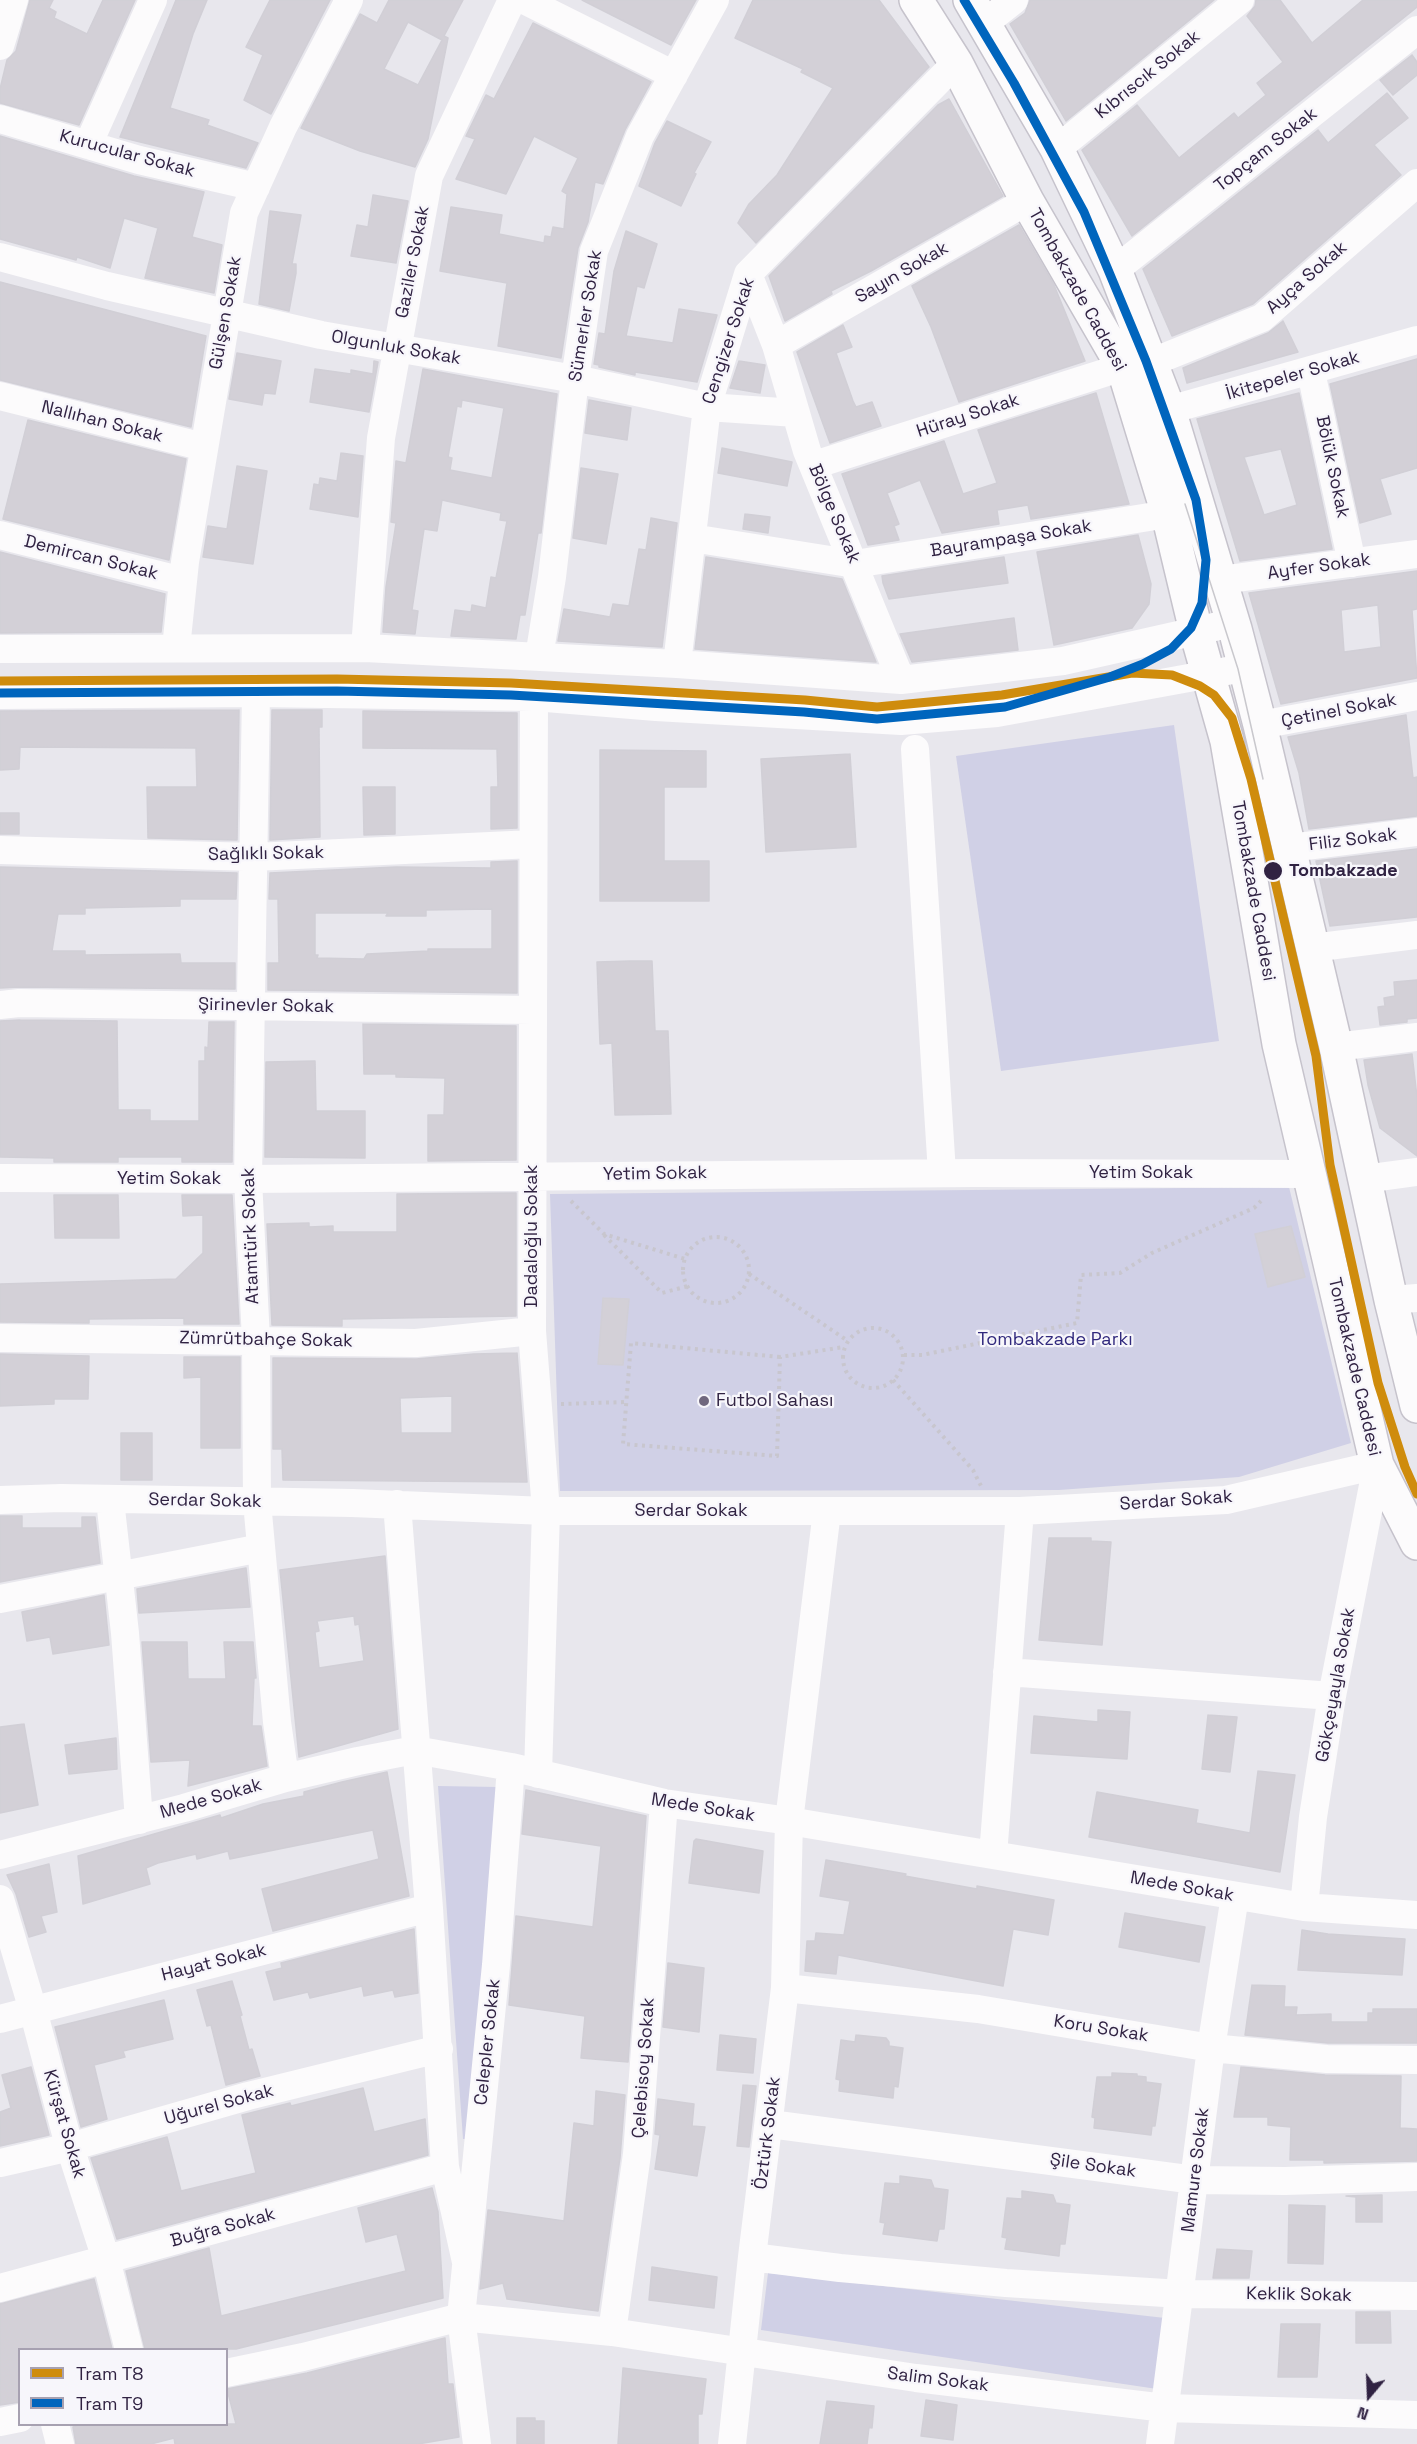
<!DOCTYPE html>
<html>
<head>
<meta charset="utf-8">
<style>
	body { margin:0 }
	#map { position:relative; width:1417px; height:2444px; overflow:hidden; background:#e8e7ed; font-family:"Space Grotesk",sans-serif }
	canvas { display:block }
	.legend { position:absolute; left:18px; top:2348px; width:210px; height:78px; box-sizing:border-box; background:#f7f6fb; border:2px solid #a7a1b1; margin:0; padding:8px 10px; list-style:none; font-size:18px; color:#302242 }
	.legend li { display:flex; align-items:center; gap:12px; height:30px }
	.legend b { width:30px; border:2px solid #a7a1b1 }
	.north { position:absolute; left:1339px; top:2366px; width:60px; height:60px; -webkit-text-stroke:4px #f7f6fb; paint-order:stroke; rotate:199deg; font-size:16px; font-weight:700; line-height:24px; text-align:center; color:#302242 }
	.north::after { content:''; display:block; margin:auto; width:21px; height:27px; background:#302242; clip-path:polygon(50% 0,100% 100%,50% 72%,0 100%) }
</style>
</head>
<body>
<div id="map">
<canvas width="1417" height="2444"></canvas>
<ul class="legend">
<li><b style="height:8px;background:#cf8c0d"></b>Tram T8</li>
<li><b style="height:8px;background:#0065bd"></b>Tram T9</li>
</ul>
<div class="north">N</div>
</div>
<script>
const context = document.querySelector('canvas').getContext('2d');
context.lineJoin = 'round';
function fillPath(path, color) { context.fillStyle = color; context.fill(path, 'evenodd'); }
const toPath = rows => new Path2D(rows.map(r => 'M' + r).join(''));
function stroke(path, color, width, dash) { context.strokeStyle = color; context.lineWidth = width; context.lineCap = dash ? 'butt' : 'round'; context.setLineDash(dash || []); context.stroke(path); }
function write(font, color, halo, rows, align = 'center') {
  context.font = font + ' "Space Grotesk",sans-serif'; context.lineWidth = 4.5; context.setLineDash([]); context.textBaseline = 'middle'; context.strokeStyle = halo; context.fillStyle = color; for (const [text, x, y, turn = 0] of rows) {
    context.save(); context.translate(x, y); context.rotate((+turn || 0) * Math.PI / 180); context.textAlign = isNaN(turn) ? turn : align; if (halo) context.strokeText(text, 0, 0); context.fillText(text, 0, 0); context.restore();
  }
}
const green = toPath([
	[1174,725,1219,1041,1001,1071,956,756],
	[1289,1187,1351,1443,1239,1477,1059,1490,560,1491,550,1194],
	[438,1786,498,1787,471,2139,463,2139],
	[768,2273,1165,2318,1157,2389,761,2330]
]);
const building = toPath([
	[30,0,53,0,49,8,56,12,54,18,87,34,103,0,135,0,79,125,0,103,0,89,7,60,16,51,30,0],
	[176,0,207,0,193,34,170,108,209,120,207,125,258,143,246,168,120,137,176,0],
	[270,0,330,0,271,114,244,100,263,55,246,47,270,0],
	[389,0,463,0,444,36,448,38,428,139,415,167,360,151,301,128,360,14,377,23,389,0],
	[408,22,442,40,418,85,384,69,408,22],
	[582,0,696,0,671,45,582,0],
	[753,0,879,0,929,67,756,243,738,223,749,204,777,175,833,88,801,72,803,69,735,38,753,0],
	[1030,0,1214,0,1066,121,1010,24,1025,13,1030,0],
	[1256,0,1280,0,1312,43,1363,0,1417,0,1417,7,1132,236,1082,150,1137,105,1179,158,1234,113,1238,118,1266,95,1257,83,1283,62,1247,16,1255,6,1256,0],
	[533,23,651,82,625,130,603,184,595,182,588,222,578,248,561,358,498,346,507,283,440,271,451,207,502,215,499,234,544,243,545,236,551,237,553,227,564,229,567,194,562,191,578,158,534,136,506,194,456,179,475,139,466,136,486,95,494,99,533,23],
	[1412,55,1417,62,1417,75,1393,95,1380,80,1412,55],
	[1387,93,1408,118,1374,145,1401,175,1253,304,1172,336,1143,269,1318,130,1328,143,1387,93],
	[949,99,1003,196,871,271,831,291,832,294,785,321,769,276,938,105,949,99],
	[667,121,711,142,694,173,696,174,681,206,639,186,655,143,667,121],
	[0,136,134,176,204,192,192,237,222,245,214,293,145,278,158,228,124,218,110,268,77,257,76,260,0,239,0,136],
	[373,195,408,201,396,263,351,256,357,225,368,227,373,195],
	[270,211,301,215,292,264,296,264,296,273,289,311,259,304,270,211],
	[1019,225,1054,285,1085,361,959,402,931,327,912,286,1019,225],
	[626,231,657,244,644,288,637,286,626,336,673,343,679,309,717,315,697,382,635,372,635,375,599,367,599,365,594,364,599,333,605,334,614,271,626,231],
	[0,282,206,336,191,427,0,380,0,282],
	[1283,321,1298,352,1187,383,1183,368,1268,333,1283,321],
	[843,325,852,347,836,353,853,401,856,407,872,402,881,426,830,443,797,352,843,325],
	[237,353,281,361,275,394,264,393,262,405,229,399,237,353],
	[1417,359,1417,468,1380,479,1391,514,1360,523,1330,384,1417,359],
	[374,361,378,362,369,412,310,402,315,369,351,374,351,370,373,374,374,361],
	[739,361,765,365,760,393,730,388,739,361],
	[423,369,557,394,541,533,538,533,525,615,520,615,516,639,451,636,455,610,471,612,472,605,486,608,491,577,496,578,507,521,500,520,501,513,442,500,437,531,424,529,412,610,418,611,415,634,383,632,386,587,396,523,391,522,396,461,406,463,423,369],
	[462,400,504,408,492,478,450,470,452,458,448,457,457,406,461,407,462,400],
	[1096,393,1129,504,1031,519,1028,505,997,510,999,524,942,533,920,480,887,493,899,524,894,526,899,540,868,545,842,474,944,441,963,494,997,483,978,430,1096,393],
	[1299,393,1332,549,1240,561,1197,419,1299,393],
	[1281,449,1297,505,1264,515,1244,457,1281,449],
	[589,400,631,408,627,440,585,433,589,400],
	[28,420,186,459,169,560,3,519,28,420],
	[722,448,792,462,787,486,718,473,722,448],
	[341,453,363,456,358,517,310,509,314,484,319,485,320,478,337,481,341,453],
	[237,466,267,471,253,564,203,557,208,526,227,529,237,466],
	[581,468,618,474,606,544,573,538,581,468],
	[745,514,770,517,768,533,743,529,745,514],
	[651,518,677,523,662,647,558,641,564,609,610,617,613,604,629,606,639,549,646,550,651,518],
	[1138,535,1151,584,1149,604,1132,628,1054,645,1037,552,1138,535],
	[0,552,165,594,161,632,0,633,0,552],
	[706,557,842,579,876,662,695,649,706,557],
	[1004,557,1008,583,889,599,883,583,882,576,1004,557],
	[1417,571,1417,609,1412,610,1417,678,1281,704,1249,593,1417,571],
	[1378,605,1381,647,1344,652,1341,610,1378,605],
	[1014,618,1018,650,912,662,900,634,1014,618],
	[239,710,237,840,148,838,147,787,197,787,196,748,20,747,19,769,0,770,0,711,239,710],
	[272,710,322,710,322,727,319,727,320,837,270,840,272,710],
	[363,711,517,713,517,828,491,829,491,787,498,787,497,749,363,748,363,711],
	[1406,715,1413,778,1417,777,1417,816,1309,829,1299,773,1288,737,1406,715],
	[600,750,706,751,706,787,664,787,664,861,709,861,709,901,600,901,600,750],
	[850,754,856,847,766,852,761,759,850,754],
	[363,787,395,787,395,834,364,835,363,787],
	[0,813,19,813,19,834,0,834,0,813],
	[1417,849,1417,917,1330,926,1316,861,1417,849],
	[517,861,517,993,268,990,268,963,279,963,278,899,269,899,270,873,396,867,491,868,491,862,517,861],
	[492,909,492,949,428,949,428,951,367,954,364,959,317,958,318,955,315,955,315,913,388,913,386,916,426,916,426,910,492,909],
	[0,867,237,873,236,899,180,899,180,906,85,908,85,914,58,914,52,951,85,951,85,955,180,954,181,963,235,963,235,989,19,987,0,988,0,867],
	[630,961,652,961,655,1031,668,1031,671,1114,615,1115,612,1043,600,1044,597,962,630,961],
	[1417,980,1417,1018,1407,1019,1407,1022,1380,1025,1378,1007,1385,1006,1384,998,1395,996,1394,982,1417,980],
	[20,1020,117,1021,118,1110,150,1110,150,1121,199,1121,199,1061,205,1061,205,1047,208,1048,209,1022,234,1022,232,1162,182,1162,182,1157,118,1157,118,1162,54,1162,54,1158,0,1157,0,1021,20,1020],
	[363,1024,516,1026,516,1160,428,1161,428,1115,444,1115,445,1078,396,1077,396,1074,364,1074,363,1024],
	[1412,1054,1417,1097,1417,1156,1380,1128,1368,1085,1364,1060,1412,1054],
	[315,1061,316,1111,365,1111,365,1158,265,1157,266,1062,315,1061],
	[516,1193,516,1316,342,1319,342,1326,272,1325,267,1224,309,1223,309,1227,333,1226,333,1232,397,1232,397,1194,516,1193],
	[54,1195,118,1195,119,1238,55,1238,54,1195],
	[182,1195,232,1195,239,1324,184,1324,184,1318,89,1319,89,1323,0,1322,0,1284,176,1279,203,1253,203,1215,183,1216,182,1195],
	[1291,1226,1305,1277,1268,1287,1255,1234,1291,1226],
	[603,1298,629,1299,623,1365,598,1364,603,1298],
	[517,1353,527,1482,283,1480,282,1449,273,1449,273,1358,416,1359,474,1354,517,1353],
	[452,1396,452,1433,401,1433,400,1398,452,1396],
	[0,1354,89,1356,88,1399,54,1399,54,1404,0,1406,0,1354],
	[184,1357,240,1357,240,1448,201,1448,201,1377,184,1378,184,1357],
	[121,1433,152,1433,152,1480,121,1480,121,1433],
	[0,1516,22,1516,22,1528,82,1528,82,1517,95,1517,100,1563,0,1582,0,1516],
	[1049,1538,1091,1538,1091,1541,1111,1542,1102,1645,1039,1640,1049,1538],
	[385,1556,398,1729,299,1757,280,1570,385,1556],
	[354,1616,355,1625,359,1624,364,1661,319,1668,315,1632,319,1631,317,1621,354,1616],
	[246,1568,250,1607,139,1613,137,1589,246,1568],
	[104,1595,109,1645,53,1654,50,1637,27,1641,22,1612,104,1595],
	[142,1642,187,1642,188,1679,226,1679,224,1642,253,1642,256,1678,254,1678,252,1726,261,1726,267,1766,188,1786,190,1760,151,1762,142,1642],
	[1098,1710,1130,1712,1127,1759,1031,1753,1034,1716,1098,1722,1098,1710],
	[1208,1715,1237,1717,1230,1772,1202,1769,1208,1715],
	[24,1724,38,1805,0,1813,0,1727,24,1724],
	[116,1738,117,1769,69,1774,65,1745,116,1738],
	[1258,1771,1295,1775,1280,1872,1089,1837,1097,1792,1198,1810,1196,1823,1250,1833,1258,1771],
	[387,1772,409,1896,273,1931,262,1889,379,1859,373,1830,230,1859,228,1851,197,1859,196,1854,158,1863,146,1868,150,1884,83,1904,78,1856,220,1815,221,1818,263,1804,304,1796,304,1792,342,1782,387,1772],
	[526,1790,646,1816,628,2062,581,2058,585,2016,509,2005,516,1916,593,1927,601,1846,522,1834,526,1790],
	[696,1839,763,1851,759,1893,689,1883,694,1841,696,1839],
	[826,1860,906,1874,905,1876,977,1889,977,1886,1054,1900,1048,1935,1013,1929,1003,1986,838,1955,836,1974,805,1971,807,1941,815,1941,816,1933,844,1935,850,1901,820,1896,826,1860],
	[49,1864,57,1912,41,1916,46,1932,29,1937,16,1894,7,1875,49,1864],
	[1125,1913,1205,1927,1199,1962,1119,1947,1125,1913],
	[414,1929,418,1993,395,1997,393,1990,364,1996,362,1986,310,1998,308,1992,274,2000,266,1972,282,1968,281,1963,414,1929],
	[1302,1930,1328,1934,1405,1939,1402,1975,1298,1970,1302,1930],
	[668,1963,704,1968,699,2032,663,2027,668,1963],
	[232,1981,242,2015,240,2016,249,2050,252,2049,260,2076,226,2085,211,2025,207,2026,197,1990,232,1981],
	[1252,1985,1285,1986,1284,2007,1297,2007,1296,2015,1331,2014,1331,2022,1368,2022,1368,2013,1373,2013,1373,2009,1417,2009,1417,2043,1328,2043,1245,2035,1252,1985],
	[164,2000,173,2039,123,2051,125,2057,94,2065,107,2119,81,2127,55,2027,164,2000],
	[720,2035,756,2039,753,2073,717,2070,720,2035],
	[856,2035,886,2038,889,2042,889,2046,903,2048,898,2087,894,2086,893,2098,839,2091,840,2080,836,2079,841,2040,855,2042,856,2035],
	[31,2067,49,2135,0,2146,0,2112,11,2108,2,2075,31,2067],
	[1241,2067,1325,2075,1401,2076,1400,2128,1417,2129,1417,2161,1324,2163,1324,2160,1290,2160,1291,2127,1268,2125,1268,2117,1234,2117,1241,2067],
	[1112,2073,1137,2074,1137,2076,1146,2077,1146,2082,1161,2084,1155,2126,1152,2126,1151,2135,1094,2128,1095,2118,1092,2117,1097,2077,1112,2077,1112,2073],
	[743,2085,756,2086,749,2147,737,2146,743,2085],
	[363,2088,374,2132,425,2119,428,2155,117,2239,91,2158,167,2137,181,2191,256,2173,242,2115,290,2103,291,2106,363,2088],
	[596,2091,625,2095,620,2158,598,2311,507,2299,503,2283,480,2289,488,2210,564,2221,574,2123,594,2126,596,2091],
	[658,2099,694,2104,692,2126,705,2127,697,2176,655,2169,660,2135,655,2134,658,2099],
	[900,2176,931,2180,934,2188,948,2190,944,2229,939,2229,937,2241,883,2234,885,2223,880,2222,885,2183,900,2184,900,2176],
	[432,2188,438,2212,443,2298,236,2349,145,2349,126,2271,209,2248,221,2316,406,2271,397,2234,366,2242,358,2208,432,2188],
	[1022,2191,1053,2195,1056,2203,1070,2205,1065,2244,1060,2244,1059,2256,1005,2249,1007,2238,1002,2237,1007,2198,1022,2199,1022,2191],
	[1382,2195,1382,2222,1356,2222,1356,2197,1346,2196,1382,2195],
	[1289,2205,1325,2206,1323,2264,1288,2263,1289,2205],
	[1217,2249,1252,2251,1249,2278,1213,2278,1217,2249],
	[652,2267,717,2277,714,2308,649,2300,652,2267],
	[94,2279,112,2349,20,2349,20,2402,0,2405,0,2304,94,2279],
	[1356,2312,1390,2312,1391,2343,1356,2343,1356,2312],
	[1281,2324,1320,2324,1317,2377,1278,2377,1281,2324],
	[445,2338,448,2384,453,2384,459,2437,418,2444,175,2444,174,2438,151,2444,76,2444,73,2427,82,2424,236,2424,227,2389,307,2373,445,2338],
	[623,2368,706,2379,702,2414,698,2414,698,2444,618,2444,623,2368],
	[926,2400,957,2405,953,2440,921,2436,926,2400],
	[827,2401,874,2406,872,2428,869,2427,867,2444,820,2444,827,2401],
	[517,2418,535,2418,535,2421,544,2421,544,2444,517,2444,517,2418]
]);
const path = toPath([
	[571,1201,604,1234,685,1259],
	[604,1235,662,1293,688,1286],
	'683 1270a33 33 0 1 1 66 0a33 33 0 1 1-66 0Z',
	[749,1274,848,1341],
	'843 1358a30 30 0 1 1 60 0a30 30 0 1 1-60 0Z',
	[904,1355,922,1355,1077,1323,1081,1275,1120,1273,1152,1253,1254,1208,1261,1201],
	[780,1357,631,1343,623,1444,777,1456,780,1357,844,1347],
	[893,1380,973,1470,981,1486],
	[561,1404,626,1402]
]);
const minor = toPath([
	[524,0,674,75],
	[985,23,1014,0],
	[0,46,14,0],
	[0,119,139,160,256,187],
	[88,145,153,0],
	[1057,149,1240,0],
	[0,257,107,286,321,335,575,379,707,407,796,413],
	[1115,270,1417,30],
	[748,274,776,345,807,451,901,680],
	[776,345,1027,201],
	[1150,363,1262,318,1417,183],
	[1311,372,1352,563],
	[0,396,204,447],
	[1169,410,1417,340],
	[814,465,1123,367],
	[0,535,183,581],
	[692,538,855,564,1168,514],
	[1221,580,1417,554],
	[176,648,185,562,244,213,283,127,349,0],
	[365,648,381,438,429,176,512,0],
	[0,649,365,648,677,664,901,680,1063,661,1223,625,1235,629],
	[539,657,552,577,575,379,594,251,640,136,715,0],
	[677,664,707,407,748,274,956,63],
	[256,693,248,1179,256,1340,257,1502,277,1722,285,1778],
	[0,695,256,693,534,697,656,707,901,721,997,713,1238,669,1244,661],
	[534,697,532,1331,546,1511,538,1774],
	[1260,725,1417,696],
	[915,749,942,1173],
	[1290,848,1417,832],
	[0,850,254,857,533,844],
	[1312,948,1417,935],
	[0,1005,19,1003,532,1010],
	[1336,1047,1417,1037],
	[0,1178,248,1179,975,1173,1309,1174],
	[1364,1179,1417,1172],
	[1391,1300,1417,1298],
	[0,1338,416,1343,532,1331],
	[0,1500,61,1498,352,1503,546,1511,1020,1511,1226,1500,1377,1465,1332,1696,1313,1817,1304,1907],
	[110,1500,125,1633,139,1820],
	[397,1504,429,1908,445,2167,466,2262],
	[0,1599,261,1548],
	[1007,1672,1332,1696],
	[0,1855,184,1808,285,1778,358,1761,415,1750,511,1767,664,1803,789,1821,1304,1907,1417,1915],
	[993,1855,1020,1511],
	[0,1899,33,2010,67,2138,106,2259,129,2350],
	[785,1988,978,2009,1211,2048,1327,2059,1417,2060],
	[0,2019,429,1908],
	[770,2124,1195,2180,1285,2181,1417,2177],
	[0,2163,70,2147,248,2096,439,2049],
	[752,2257,840,2268,1006,2283,1181,2294,1417,2296],
	[0,2288,445,2167],
	[612,2332,637,2154,664,1803],
	[226,2373,303,2357,461,2317,612,2332,916,2378,1165,2408,1417,2415],
	[0,2422,20,2418],
	[55,2424,60,2444],
	[477,2444,461,2317,496,1965,511,1767],
	[732,2444,752,2257,785,1988,789,1821,827,1511],
	[1160,2444,1211,2048,1235,1896]
]);
const secondary = toPath([
	[916,0,956,63,1027,201,1123,367,1168,514,1196,631,1227,741,1279,1044,1377,1465,1417,1543],
	[970,0,1057,149,1115,270,1169,410,1235,629,1260,725,1336,1047,1391,1300,1417,1406]
]);
const tram = toPath([
	[1185,504,1238,669,1263,779]
]);
const tram1 = toPath([
	[0,681,337,679,511,683,805,700,877,707,1002,695,1132,673,1172,675,1200,686,1214,695,1232,718,1251,779,1316,1056,1330,1165,1378,1383,1405,1467,1417,1494]
]);
const tram2 = toPath([
	[0,693,337,691,511,695,804,712,877,719,1005,707,1110,677,1143,664,1171,649,1191,628,1202,603,1206,560,1196,500,1146,361,1084,212,1014,83,964,0]
]);
const markers = [
	[1273,871,10,"#302242"],
	[704,1401,6,"#70677e"]
];
const streetNames = [
	["Kıbrıscık Sokak",1148,75,-39],
	["Topçam Sokak",1266,150,-38],
	["Kurucular Sokak",127,154,15],
	["Gaziler Sokak",413,262,-79],
	["Sayın Sokak",902,273,-30],
	["Ayça Sokak",1307,278,-41],
	["Tombakzade Caddesi",1077,290,61],
	["Gülşen Sokak",226,313,-80],
	["Sümerler Sokak",586,316,-81],
	["Cengizer Sokak",729,341,-72],
	["Olgunluk Sokak",396,348,10],
	["İkitepeler Sokak",1293,376,-16],
	["Hüray Sokak",968,416,-18],
	["Nallıhan Sokak",102,422,14],
	["Bölük Sokak",1332,467,78],
	["Bölge Sokak",834,514,67],
	["Bayrampaşa Sokak",1011,539,-9],
	["Demircan Sokak",91,558,14],
	["Ayfer Sokak",1319,567,-8],
	["Çetinel Sokak",1339,711,-11],
	["Filiz Sokak",1353,840,-7],
	["Sağlıklı Sokak",266,854,-1],
	["Tombakzade Caddesi",1253,891,80],
	["Şirinevler Sokak",266,1006,1],
	["Yetim Sokak",1141,1173],
	["Yetim Sokak",655,1174,-1],
	["Yetim Sokak",169,1179],
	["Atamtürk Sokak",251,1236,-92],
	["Dadaloğlu Sokak",532,1236,-90],
	["Zümrütbahçe Sokak",266,1340,1],
	["Tombakzade Caddesi",1354,1367,77],
	["Serdar Sokak",205,1501,1],
	["Serdar Sokak",1176,1501,-4],
	["Serdar Sokak",691,1511],
	["Gökçeyayla Sokak",1336,1685,-80],
	["Mede Sokak",211,1799,-16],
	["Mede Sokak",703,1808,9],
	["Mede Sokak",1182,1887,10],
	["Hayat Sokak",214,1963,-14],
	["Koru Sokak",1101,2029,9],
	["Celepler Sokak",488,2042,-84],
	["Çelebisoy Sokak",644,2068,-86],
	["Uğurel Sokak",219,2105,-15],
	["Kürşat Sokak",64,2124,74],
	["Öztürk Sokak",768,2133,-83],
	["Şile Sokak",1093,2166,8],
	["Mamure Sokak",1196,2170,-83],
	["Buğra Sokak",223,2228,-15],
	["Keklik Sokak",1299,2295,1],
	["Salim Sokak",938,2380,7]
];
const stopNames = [
	["Tombakzade",1289,871]
];
const parkNames = [
	["Tombakzade Parkı",1055,1340]
];
const poiNames = [
	["Futbol Sahası",716,1401]
];
fillPath(green, '#d0d0e6');
fillPath(building, '#d3d0d7');
stroke(building, '#d1cfd6', 1.5);
stroke(secondary, '#c6c3cc', 36);
stroke(path, '#c8c6ce', 4, [3, 4.5]);
stroke(minor, '#fcfbfc', 28);
stroke(secondary, '#fcfbfc', 33);
stroke(tram, '#c9c8cd', 1.5);
stroke(tram1, '#cf8c0d', 9);
stroke(tram2, '#0065bd', 9);
for (const [x, y, r, color] of markers) { const dot = new Path2D(); dot.arc(x, y, r, 0, 2 * Math.PI); context.fillStyle = color; context.fill(dot); stroke(dot, '#f7f6fb', 2); }
write('18px', '#302242', '#f7f6fb', streetNames);
write('bold 18px', '#302242', '#f7f6fb', stopNames, 'left');
write('18px', '#31297d', '#f7f6fb', parkNames);
write('18px', '#302242', '#f7f6fb', poiNames, 'left');
</script>
</body>
</html>
